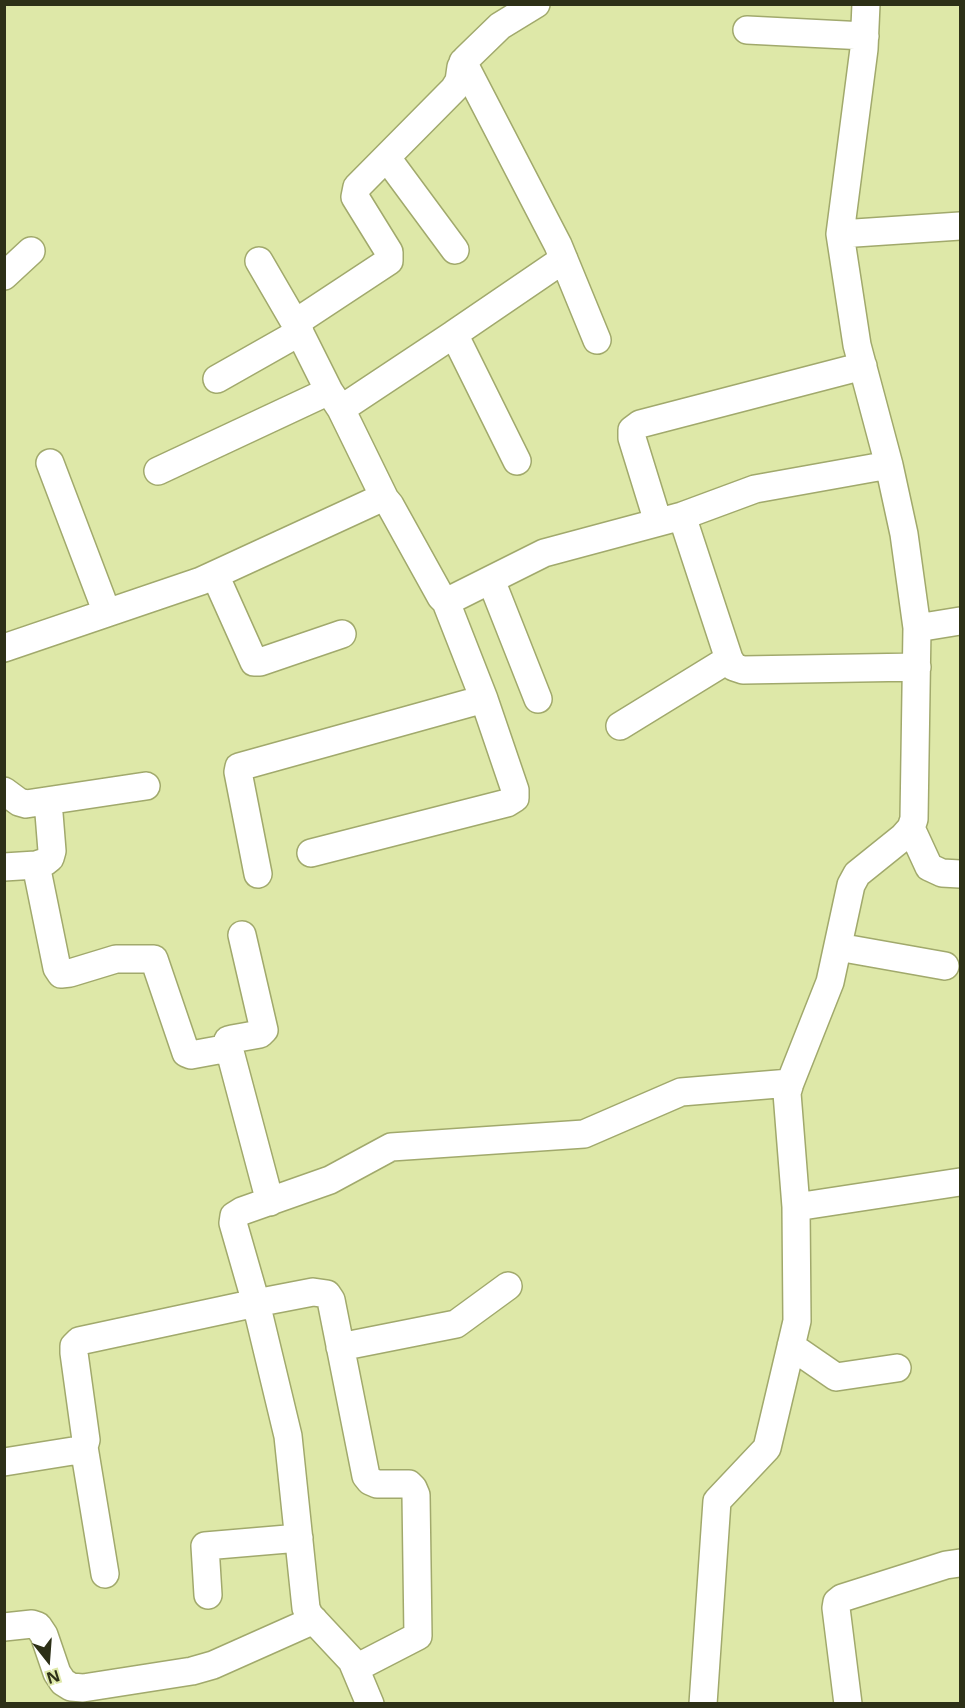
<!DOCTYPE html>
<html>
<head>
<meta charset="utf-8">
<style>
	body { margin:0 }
	#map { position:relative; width:965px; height:1708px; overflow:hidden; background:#dee8a8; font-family:"Noto Sans",sans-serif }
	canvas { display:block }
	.frame { position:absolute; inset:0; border:6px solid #2d3017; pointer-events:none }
	.north { position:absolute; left:18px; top:1630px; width:60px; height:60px; -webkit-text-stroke:4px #dee8a8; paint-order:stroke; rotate:163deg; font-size:16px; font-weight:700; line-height:24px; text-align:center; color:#2d3017 }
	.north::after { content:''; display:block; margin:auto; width:21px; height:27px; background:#2d3017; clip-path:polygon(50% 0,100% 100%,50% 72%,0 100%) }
</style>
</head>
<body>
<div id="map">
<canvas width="965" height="1708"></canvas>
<div class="frame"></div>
<div class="north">N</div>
</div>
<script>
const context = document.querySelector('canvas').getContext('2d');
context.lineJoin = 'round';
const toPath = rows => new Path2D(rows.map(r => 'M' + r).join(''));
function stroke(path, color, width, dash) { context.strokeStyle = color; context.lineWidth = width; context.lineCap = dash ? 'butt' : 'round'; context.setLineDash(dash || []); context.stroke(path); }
const minor = toPath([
	[747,30,865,36],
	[463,62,558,245,597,340],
	[387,158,455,250],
	[840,234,960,226],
	[259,261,295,323,329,391,341,409,385,499],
	[4,276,31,251],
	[295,323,389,261,389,252,355,197,357,187,454,89,459,81,461,67,466,59,500,26,536,4],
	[454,334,564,259],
	[217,379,300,332],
	[341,409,454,334,517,461],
	[50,463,107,613],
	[158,471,329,391],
	[682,516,729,659,734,667,743,670,917,667],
	[658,522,632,438,632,430,640,424,863,366],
	[215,575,254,662,260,662,342,634],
	[491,580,538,699],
	[917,628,960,621],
	[4,648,201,581,377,500,385,499,390,505,441,597,446,602,544,553,682,516,755,489,889,465],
	[620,726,729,659],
	[4,791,19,802,26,804,146,786],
	[911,828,929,867,942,873,960,874],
	[311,853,507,803,515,798,515,790,484,699,446,602],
	[36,865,57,968,61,974,70,973,116,959,154,959,186,1053,191,1055,229,1048],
	[4,867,36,865,45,862,50,858,52,851,48,801],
	[258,874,238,772,239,767,484,699],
	[242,935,264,1030,260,1034,232,1039,228,1040,228,1044,270,1202],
	[838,947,945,966],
	[796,1207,960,1182],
	[791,1346,836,1377,897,1368],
	[340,1347,456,1324,508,1286],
	[84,1447,105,1574],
	[4,1462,79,1450,84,1447,86,1440,74,1353,74,1346,79,1341,256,1303,233,1223,234,1216,242,1211,330,1180,391,1147,584,1134,681,1092,790,1083],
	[208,1595,205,1546,299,1538],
	[4,1627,32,1624,38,1626,44,1635,57,1673,63,1682,71,1687,83,1688,192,1671,213,1665,314,1620],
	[356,1668,418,1636,416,1495,413,1488,409,1484,377,1484,370,1481,366,1476,331,1300,327,1294,313,1292,256,1303,288,1436,306,1608,309,1615,352,1661,370,1704],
	[703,1704,717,1501,767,1448,797,1321,796,1207,787,1093,790,1083,830,982,851,885,857,874,903,837,911,828,914,819,917,628,904,534,889,465,857,345,840,234,864,49,866,4],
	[848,1704,836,1608,837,1602,842,1598,946,1565,960,1563]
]);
stroke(minor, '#a1a96c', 30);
stroke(minor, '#fff', 27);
</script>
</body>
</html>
